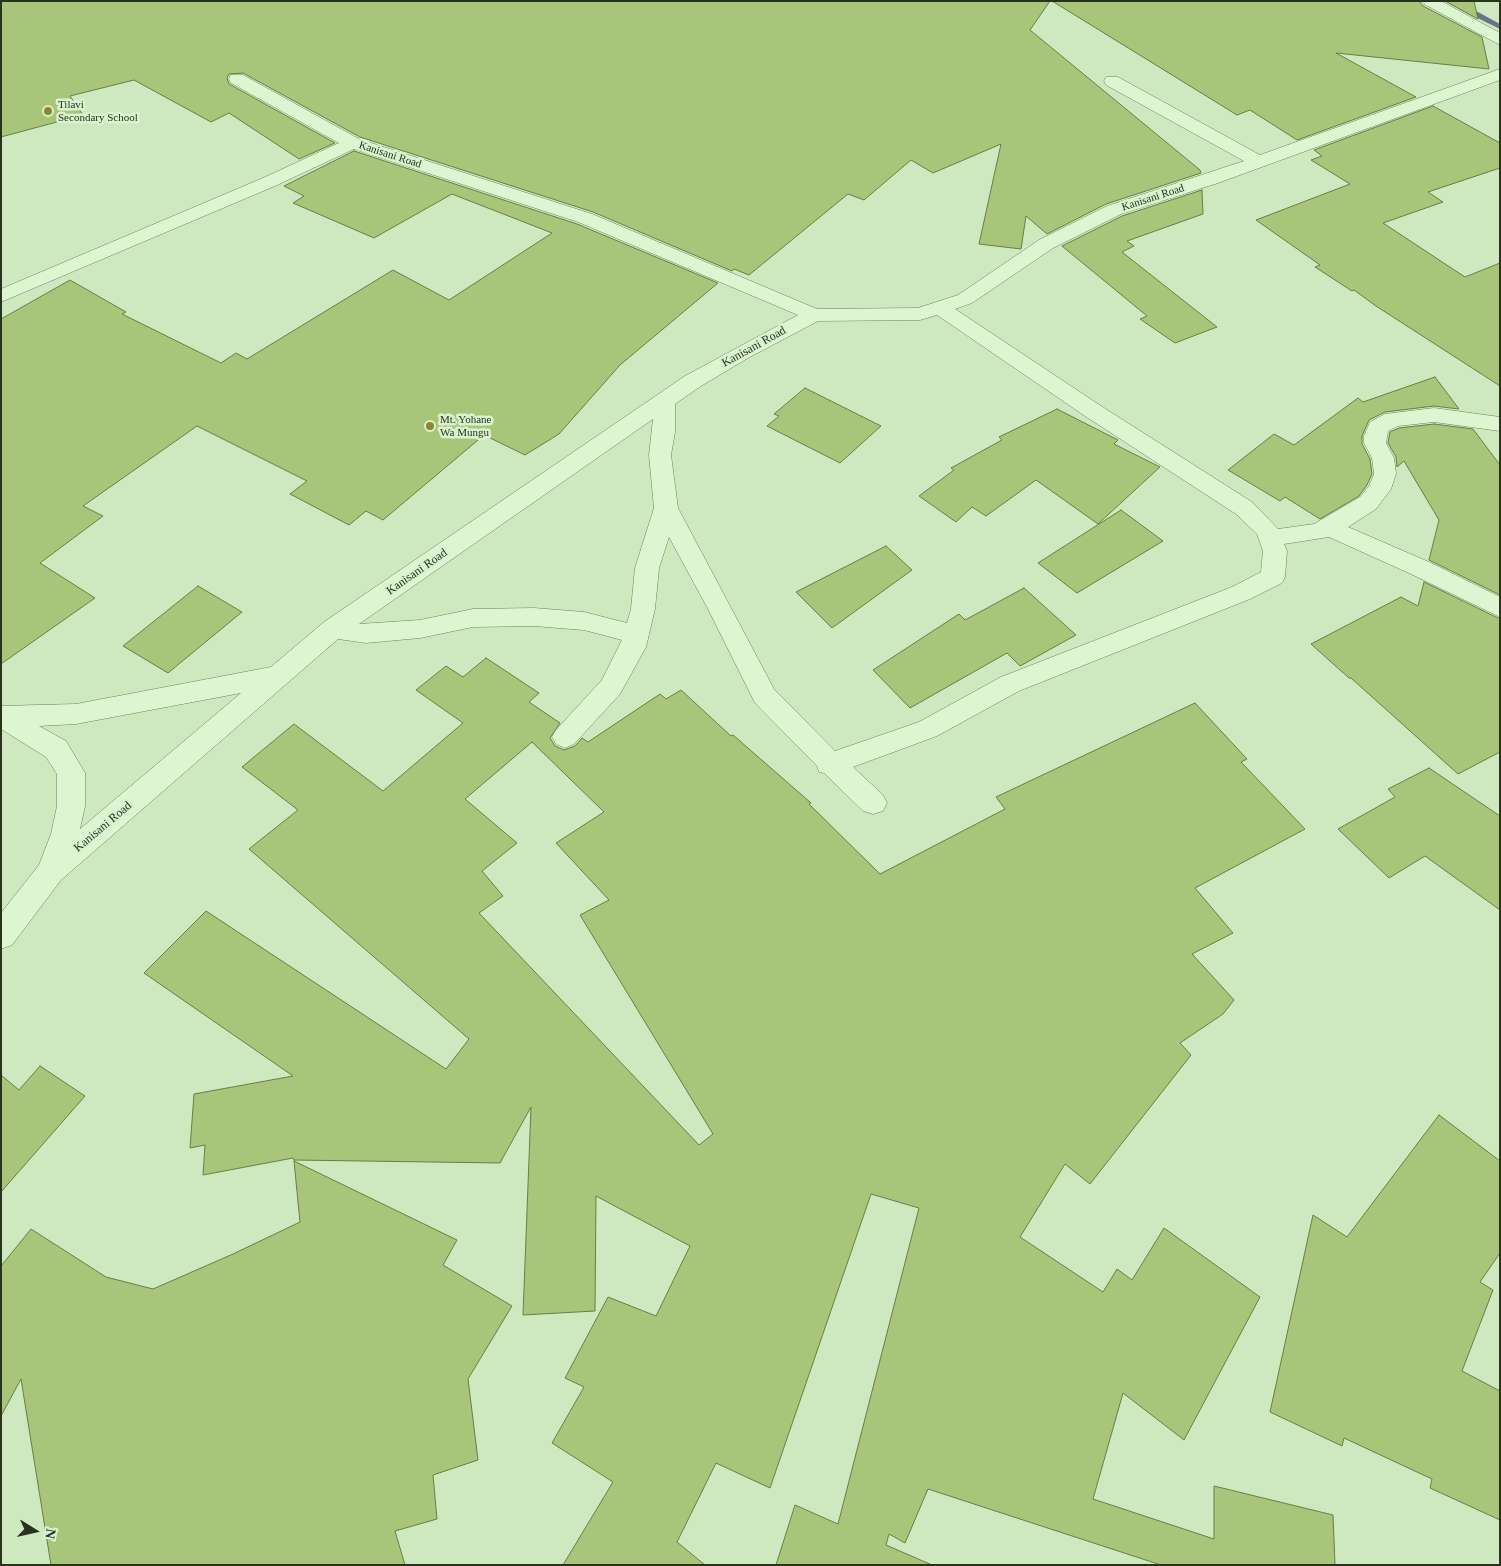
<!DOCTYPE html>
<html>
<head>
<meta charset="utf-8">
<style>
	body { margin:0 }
	#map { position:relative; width:1501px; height:1566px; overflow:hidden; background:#cee9c0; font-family:Georgia,serif }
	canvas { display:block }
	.frame { position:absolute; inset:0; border:2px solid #28321d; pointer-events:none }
	.north { position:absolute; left:10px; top:1506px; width:50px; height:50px; -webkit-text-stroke:4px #daf2cf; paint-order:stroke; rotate:100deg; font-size:14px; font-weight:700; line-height:20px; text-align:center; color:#28321d }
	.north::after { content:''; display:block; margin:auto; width:18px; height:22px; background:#28321d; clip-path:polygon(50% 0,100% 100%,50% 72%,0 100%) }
</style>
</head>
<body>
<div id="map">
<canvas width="1501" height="1566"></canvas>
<div class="frame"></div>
<div class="north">N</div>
</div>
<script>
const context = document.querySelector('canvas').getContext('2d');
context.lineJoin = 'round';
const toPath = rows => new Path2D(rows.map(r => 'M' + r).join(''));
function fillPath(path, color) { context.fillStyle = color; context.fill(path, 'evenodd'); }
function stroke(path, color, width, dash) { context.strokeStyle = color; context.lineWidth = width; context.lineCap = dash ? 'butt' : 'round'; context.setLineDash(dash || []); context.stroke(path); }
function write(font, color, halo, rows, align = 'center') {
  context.font = font + ' Georgia,serif'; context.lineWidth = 5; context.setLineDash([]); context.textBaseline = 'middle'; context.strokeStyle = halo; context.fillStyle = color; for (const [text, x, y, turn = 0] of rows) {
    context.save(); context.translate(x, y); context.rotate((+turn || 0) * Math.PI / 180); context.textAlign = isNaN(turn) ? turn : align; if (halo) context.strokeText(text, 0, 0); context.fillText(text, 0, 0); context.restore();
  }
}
const stream = toPath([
	[1459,5,1465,5,1500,24,1500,29,1459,9,1459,5]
]);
const building = toPath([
	[1,1,1050,1,1030,30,1200,170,1201,173,1106,204,1047,234,1026,216,1021,249,979,244,1001,144,933,173,911,160,864,200,848,194,749,275,734,269,732,271,593,212,360,137,243,73,229,74,227,78,229,84,335,143,299,159,229,113,211,122,134,80,70,96,83,115,1,137,1,1],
	[1052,1,1419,1,1423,6,1482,37,1489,69,1336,53,1416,97,1297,140,1250,110,1237,115,1052,1],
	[1445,1,1474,1,1478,19,1445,1],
	[1433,106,1500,143,1500,168,1428,192,1443,202,1383,223,1465,277,1500,263,1500,386,1376,306,1354,290,1352,291,1315,267,1320,265,1256,220,1350,184,1311,160,1322,156,1314,150,1433,106],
	[354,151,577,224,718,283,620,365,559,434,525,455,484,435,383,520,366,511,349,525,290,494,307,481,197,426,83,506,103,516,40,563,95,598,1,664,1,319,70,280,126,312,122,314,221,363,236,353,247,359,393,270,449,300,552,233,452,194,374,238,293,203,304,196,284,186,354,151],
	[1202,190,1203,214,1127,241,1134,246,1122,252,1217,327,1175,343,1140,319,1147,316,1062,246,1122,216,1202,190],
	[1435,377,1459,409,1434,406,1385,412,1369,420,1362,436,1362,444,1370,459,1372,474,1367,485,1359,496,1320,519,1285,497,1280,501,1228,470,1274,434,1294,445,1358,398,1363,402,1435,377],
	[805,388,881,426,840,463,767,426,779,416,774,414,805,388],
	[1057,409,1118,440,1114,444,1160,467,1098,524,1036,480,986,516,972,507,956,522,919,496,954,470,951,468,1002,440,999,437,1057,409],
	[1434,424,1473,429,1500,465,1500,595,1429,560,1439,520,1404,461,1397,467,1396,457,1388,443,1390,432,1399,428,1434,424],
	[1121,510,1163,541,1077,593,1038,563,1121,510],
	[886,546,912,570,832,628,796,592,886,546],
	[1424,582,1500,619,1500,752,1458,774,1351,678,1349,678,1311,644,1401,597,1418,606,1424,582],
	[198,586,242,612,168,673,123,646,198,586],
	[1024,588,1076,635,1020,666,1007,653,910,708,873,670,959,614,965,620,1024,588],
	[486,658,539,693,529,702,560,723,550,738,555,746,564,750,575,746,582,738,588,742,660,694,666,699,681,690,731,736,733,735,811,803,809,804,880,874,1005,809,996,797,1195,703,1247,759,1241,762,1305,829,1195,888,1233,933,1192,954,1234,1000,1223,1014,1180,1043,1191,1055,1090,1184,1065,1164,1020,1237,1103,1292,1117,1269,1132,1280,1164,1228,1260,1297,1184,1440,1123,1393,1093,1499,1214,1539,1214,1486,1333,1515,1335,1565,1161,1565,928,1489,905,1543,889,1534,886,1545,932,1565,776,1565,795,1505,838,1524,919,1208,871,1194,770,1488,716,1463,677,1542,705,1565,563,1565,613,1482,552,1443,584,1387,565,1378,608,1297,656,1316,690,1246,596,1196,595,1311,523,1315,531,1107,500,1163,294,1160,293,1158,203,1175,205,1145,190,1148,194,1094,293,1076,144,973,206,911,446,1069,469,1039,249,849,298,810,242,767,294,724,383,791,463,723,416,690,446,666,463,677,486,658],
	[532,742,604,812,556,843,609,900,580,915,713,1134,699,1145,479,913,503,896,482,871,517,843,465,799,532,742],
	[1429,768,1500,816,1500,910,1425,856,1389,878,1338,829,1395,797,1388,789,1429,768],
	[40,1066,85,1096,1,1192,1,1075,19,1090,40,1066],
	[1439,1115,1500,1161,1500,1253,1480,1282,1493,1290,1462,1371,1500,1391,1500,1520,1430,1488,1432,1479,1344,1438,1342,1446,1270,1412,1313,1215,1347,1237,1439,1115],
	[294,1161,457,1240,443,1265,512,1306,468,1379,478,1460,433,1475,437,1519,395,1531,405,1565,51,1565,21,1379,1,1416,1,1266,31,1229,106,1277,153,1289,233,1254,300,1222,294,1161]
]);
const minor = toPath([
	[1421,1,1441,1,1500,33,1500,45,1424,4,1421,1],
	[1500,69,1500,80,1218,183,1121,214,1053,248,972,303,955,309,1101,406,1252,502,1278,529,1314,524,1360,497,1369,486,1374,474,1372,458,1364,443,1364,436,1370,422,1385,414,1434,408,1500,417,1500,431,1434,422,1398,426,1388,431,1386,443,1394,458,1396,474,1391,489,1376,509,1348,527,1429,562,1500,597,1500,617,1411,574,1329,537,1284,544,1287,551,1285,577,1282,583,1250,599,1019,691,937,736,853,767,883,795,887,803,883,811,873,814,863,811,824,773,819,772,817,766,755,703,707,607,669,537,659,568,655,609,646,647,620,694,574,744,565,748,556,744,552,737,556,730,602,680,622,640,584,630,534,626,473,627,420,638,366,643,338,639,61,880,12,945,1,949,1,913,39,865,51,834,57,806,57,774,46,757,1,729,1,706,76,704,271,667,324,622,685,376,798,315,578,222,354,149,275,186,1,302,1,289,263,178,339,143,231,83,229,79,231,75,243,75,359,139,592,214,817,309,918,308,958,295,1039,240,1107,206,1244,161,1106,85,1104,81,1106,77,1118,77,1260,155,1500,69],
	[937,315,1085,416,1236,514,1257,534,1263,551,1261,572,1232,587,1001,677,919,722,835,751,774,689,678,508,671,455,675,432,675,404,701,386,748,358,818,321,920,320,937,315],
	[653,419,649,455,654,508,635,568,631,609,627,623,584,612,534,608,473,609,420,620,359,624,653,419],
	[241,693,80,829,85,806,85,773,66,741,39,726,76,724,241,693]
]);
const markers = [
	[48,111,5,"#8b872f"],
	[430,426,5,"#8b872f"]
];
const farPoinames = [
	["Tilavi",58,105],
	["Secondary School",58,118],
	["Mt. Yohane",440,420],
	["Wa Mungu",440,433]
];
const farStreetnames = [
	["Kanisani Road",390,155,18],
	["Kanisani Road",1153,198,-18]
];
const streetNames = [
	["Kanisani Road",754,347,-29],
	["Kanisani Road",417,572,-35],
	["Kanisani Road",103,827,-40]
];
fillPath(stream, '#6b7389');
fillPath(building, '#a8c579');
stroke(building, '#687e41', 1);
stroke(minor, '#6d8159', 1);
fillPath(minor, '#def5d2');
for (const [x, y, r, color] of markers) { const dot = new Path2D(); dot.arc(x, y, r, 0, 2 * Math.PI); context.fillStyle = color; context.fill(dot); stroke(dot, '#daf2cf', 2); }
write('11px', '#28321d', '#daf2cf', farPoinames, 'left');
write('11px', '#28321d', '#daf2cf', farStreetnames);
write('12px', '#28321d', '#daf2cf', streetNames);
</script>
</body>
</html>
